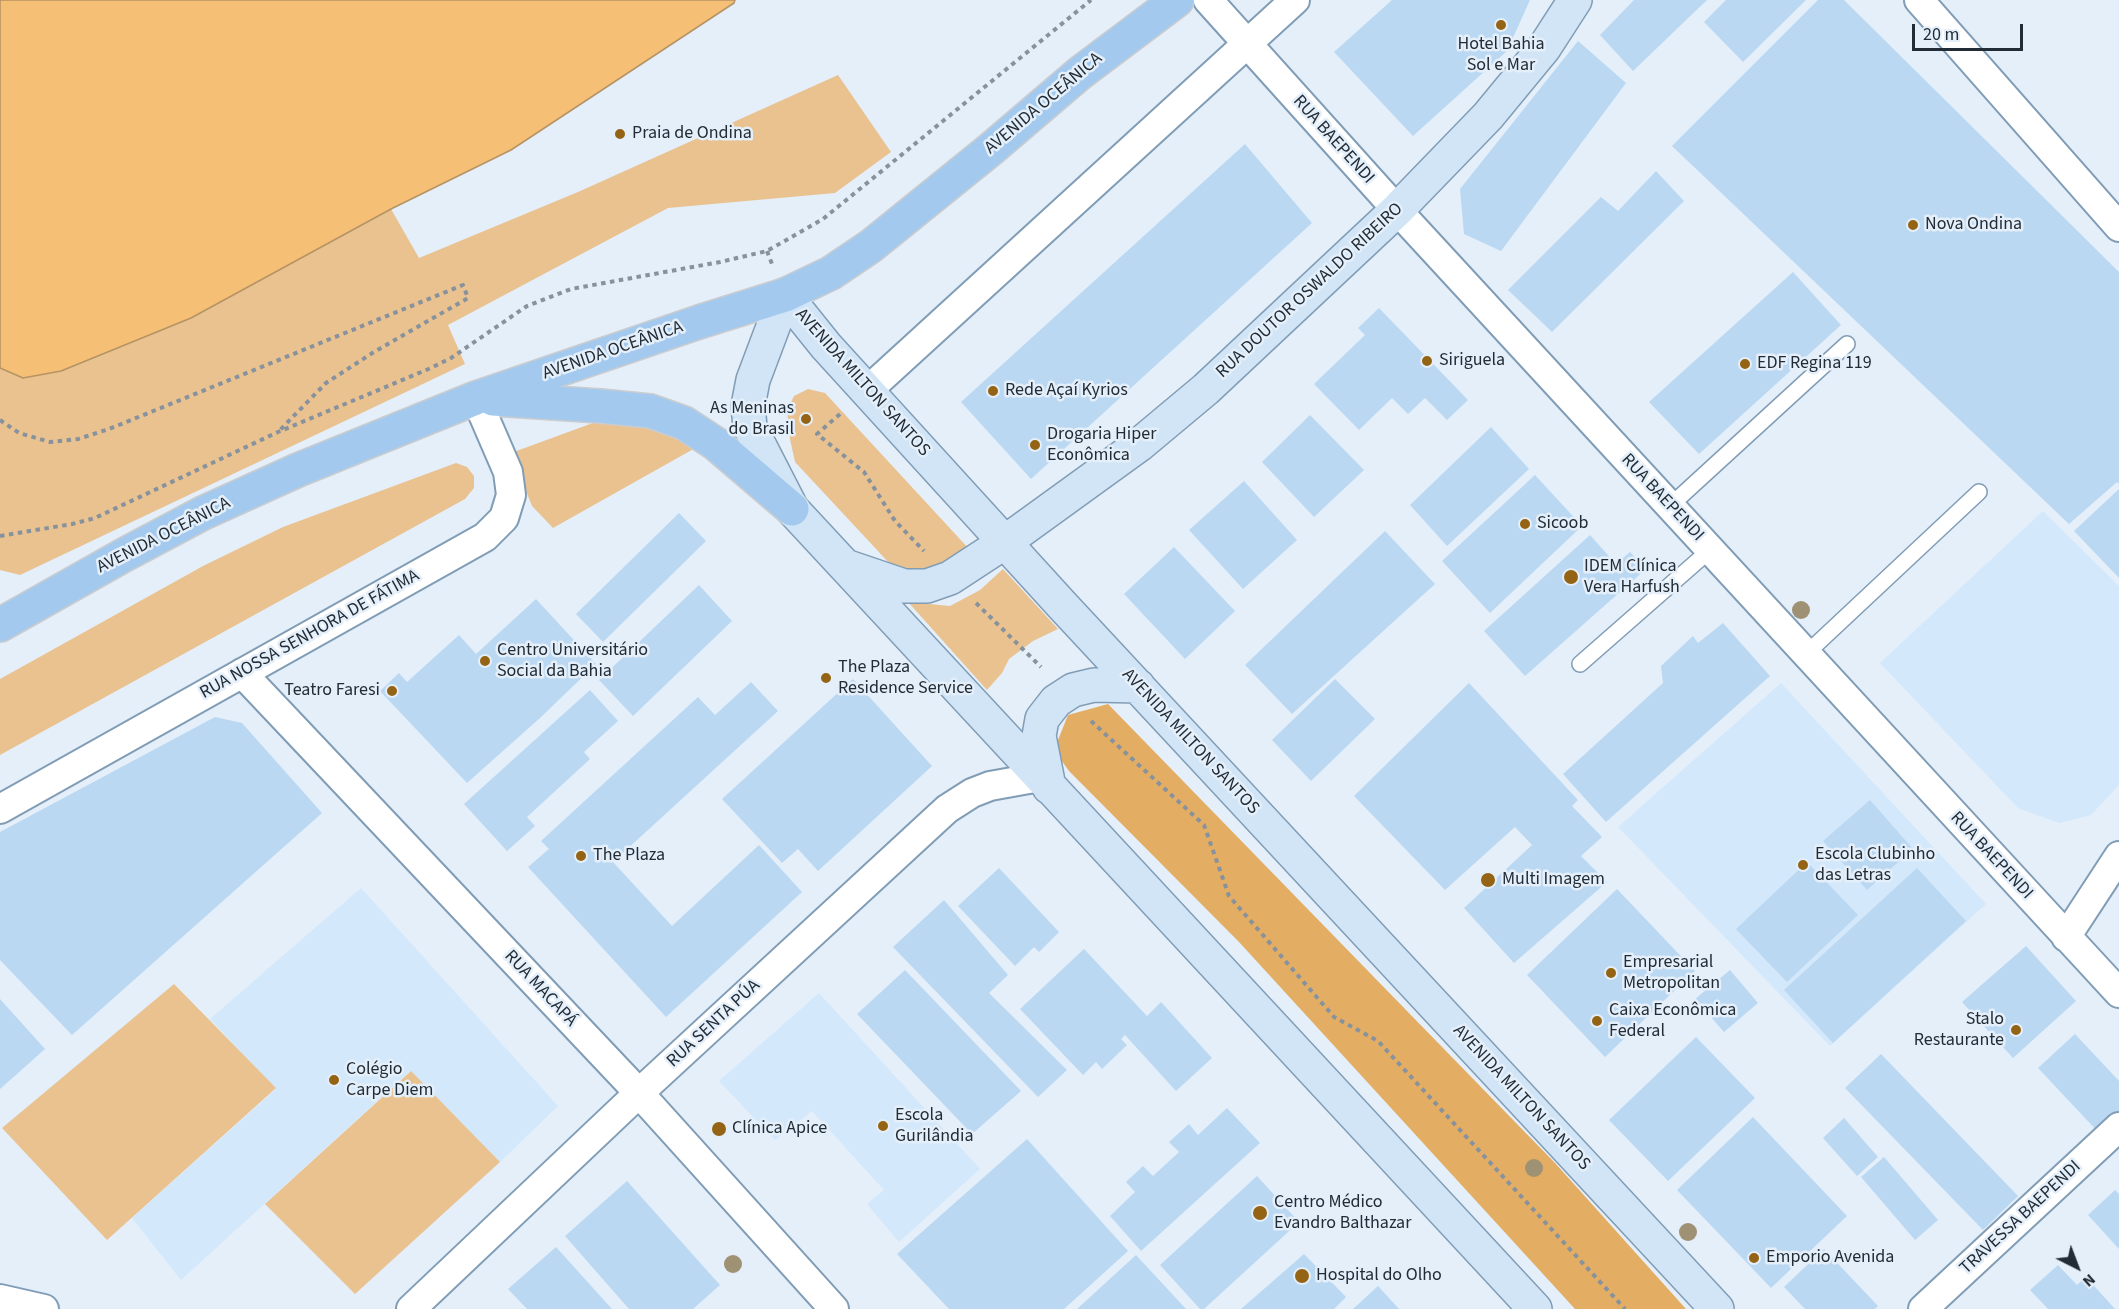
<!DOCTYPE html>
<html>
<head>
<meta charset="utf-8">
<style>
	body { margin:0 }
	#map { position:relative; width:2119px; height:1309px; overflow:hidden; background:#e4effa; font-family:"Source Sans 3",sans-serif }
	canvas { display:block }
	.north { position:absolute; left:2047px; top:1237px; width:60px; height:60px; -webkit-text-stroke:4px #e4effa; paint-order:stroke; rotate:138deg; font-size:16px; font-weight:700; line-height:24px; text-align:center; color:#212c36 }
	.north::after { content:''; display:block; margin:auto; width:21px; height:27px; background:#212c36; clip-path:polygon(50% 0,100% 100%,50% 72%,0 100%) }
	.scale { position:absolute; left:1912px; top:24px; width:111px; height:27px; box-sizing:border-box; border:3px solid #212c36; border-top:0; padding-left:8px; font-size:18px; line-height:21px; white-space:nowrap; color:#212c36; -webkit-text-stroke:4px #e4effa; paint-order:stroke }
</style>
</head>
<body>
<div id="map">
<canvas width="2119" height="1309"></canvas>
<div class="north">N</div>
<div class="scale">20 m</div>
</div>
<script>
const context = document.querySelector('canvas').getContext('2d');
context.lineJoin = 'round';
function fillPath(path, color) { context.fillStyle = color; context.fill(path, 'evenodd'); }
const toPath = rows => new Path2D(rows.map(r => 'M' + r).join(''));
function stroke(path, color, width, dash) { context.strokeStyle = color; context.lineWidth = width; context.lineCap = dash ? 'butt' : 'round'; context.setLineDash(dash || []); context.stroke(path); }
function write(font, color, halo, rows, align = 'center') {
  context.font = font + ' "Source Sans 3",sans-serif'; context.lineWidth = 5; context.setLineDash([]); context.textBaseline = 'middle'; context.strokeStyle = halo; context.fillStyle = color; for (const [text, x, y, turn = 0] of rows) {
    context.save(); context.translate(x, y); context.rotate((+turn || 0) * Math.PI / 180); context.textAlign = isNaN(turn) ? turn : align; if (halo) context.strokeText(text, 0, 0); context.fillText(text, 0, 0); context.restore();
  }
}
const built = toPath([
	[2043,511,2119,586,2119,785,2091,815,2059,823,2018,808,1880,663],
	[1781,683,1986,904,1830,1046,1618,827],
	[361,888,558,1106,500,1162,410,1071,181,1280,132,1218,276,1089,210,1019],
	[819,993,980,1169,899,1242,867,1204,884,1190,812,1111,775,1140,719,1081]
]);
const green = toPath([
	[838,75,891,152,835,193,668,208,448,325,465,364,20,575,0,570,0,368,23,378,61,371,191,318,391,209,419,258,578,192],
	[808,389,825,393,970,550,920,575,891,565,795,462,790,439,787,410,794,396],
	[601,420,648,426,697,447,553,528,532,506,511,453],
	[456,463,467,467,474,476,474,488,465,499,0,755,0,679,203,566,283,527],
	[1003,569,1058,629,1033,641,1009,659,1002,673,987,690,908,602,950,606,980,590],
	[174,984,276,1088,107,1240,2,1128],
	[411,1071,500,1162,355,1294,265,1204]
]);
const forest = toPath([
	[1108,704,1555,1163,1686,1309,1575,1309,1239,942,1069,771,1054,750,1068,715]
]);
const water = toPath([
	[0,0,735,0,734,3,511,150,391,209,191,318,61,371,23,378,0,368,0,0]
]);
const building = toPath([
	[1392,0,1530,0,1507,51,1413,136,1334,52],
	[1634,0,1707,0,1633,71,1600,35],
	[1726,0,1806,0,1743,62,1704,22],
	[1818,0,1844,0,2119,272,2119,484,2117,482,2069,524,1672,146],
	[1578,41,1626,83,1501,251,1464,234,1460,189],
	[1245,144,1312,223,1031,479,961,402],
	[1656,171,1684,201,1552,332,1508,290,1601,197,1618,211],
	[1793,272,1841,325,1699,454,1649,402],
	[1379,308,1468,400,1447,420,1425,398,1408,414,1392,398,1359,430,1314,384,1365,335,1358,328],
	[1310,415,1364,470,1314,517,1262,462],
	[1491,427,1529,469,1447,546,1410,505],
	[1535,475,1582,526,1490,613,1442,561],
	[1244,481,1297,540,1243,589,1189,530],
	[2119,489,2119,578,2074,531],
	[679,513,706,541,603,642,576,614],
	[1385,531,1435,584,1292,714,1245,665],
	[1590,535,1616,564,1630,552,1646,569,1525,676,1484,631],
	[1174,547,1235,611,1185,659,1124,594],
	[699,585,732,621,633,716,599,680],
	[536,599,596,664,540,718,467,783,380,691,399,673,407,682,459,635,476,654],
	[1723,623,1770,676,1606,822,1563,774,1663,683,1661,666,1693,636,1698,643],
	[853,679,932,766,818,871,798,849,782,863,722,799],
	[1335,679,1375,719,1311,781,1272,740],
	[751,682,778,711,613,862,672,926,759,845,802,892,666,1017,528,867,549,849,541,841,698,697,715,715],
	[1469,683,1578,800,1572,806,1602,837,1581,856,1607,882,1514,963,1464,908,1532,845,1515,827,1445,890,1354,796],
	[590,690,618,721,584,752,590,759,527,817,535,826,507,851,464,804],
	[215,717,242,723,322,813,72,1035,0,960,0,832],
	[1870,800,1913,849,1867,890,1823,841],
	[1807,862,1858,915,1787,982,1736,929],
	[999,868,1059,932,1039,952,1034,947,1015,966,958,906],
	[1917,868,1966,921,1833,1043,1784,990],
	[1617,889,1695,971,1605,1057,1527,975],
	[944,900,1008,975,989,993,1067,1070,1038,1097,893,947],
	[2026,946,2076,1001,2013,1058,1962,1002],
	[1084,949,1147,1016,1161,1002,1212,1058,1176,1091,1125,1035,1121,1039,1127,1045,1102,1069,1096,1062,1083,1075,1020,1009],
	[905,970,1021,1091,972,1134,857,1014],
	[1730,970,1758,1003,1724,1032,1695,999],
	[0,999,45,1049,0,1089],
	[2075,1034,2119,1081,2119,1116,2100,1134,2038,1068],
	[1696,1037,1755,1098,1668,1181,1609,1120],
	[1881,1054,2018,1196,1983,1230,1845,1088],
	[1227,1108,1260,1143,1141,1251,1110,1216,1135,1192,1126,1182,1143,1166,1153,1176,1179,1152,1169,1142,1189,1124,1198,1135],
	[1753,1117,1847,1216,1771,1288,1677,1190],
	[1844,1118,1878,1157,1857,1176,1823,1138],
	[1027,1139,1128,1251,1064,1309,949,1309,897,1254],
	[1884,1157,1938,1220,1915,1240,1861,1177],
	[1257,1176,1299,1222,1204,1309,1200,1309,1160,1265],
	[627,1181,720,1285,693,1309,629,1309,565,1236],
	[2115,1190,2119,1194,2119,1249,2088,1215],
	[556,1247,612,1309,527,1309,508,1289],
	[1824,1249,1878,1306,1875,1309,1805,1309,1784,1287],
	[1304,1254,1346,1297,1334,1309,1241,1309],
	[1136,1255,1186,1309,1077,1309],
	[2058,1265,2077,1285,2086,1277,2115,1309,2048,1309,2030,1290],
	[1378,1286,1399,1309,1353,1309]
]);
const path = toPath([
	[767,251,772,264],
	[840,414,817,434,864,472,895,521,924,551],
	[0,420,19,433,50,442,78,439,109,429,463,285,468,298,374,352,326,383,280,430],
	[0,536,72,524,95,518,278,432,431,368,451,358,527,306,571,289,720,262,767,251,823,219,1091,0],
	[976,603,1041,667],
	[1091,721,1204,825,1229,896,1334,1017,1378,1041,1625,1309]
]);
const lane = toPath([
	[1670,506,1847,344],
	[1806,654,1979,492],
	[1580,664,1710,550]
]);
const street = toPath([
	[1208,0,1397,210,2119,993],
	[1919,0,2119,227],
	[867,391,1295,0],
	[242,673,639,1093,834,1309],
	[0,809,485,537,504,518,511,495,508,472,476,398],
	[2066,937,2119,856],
	[0,1299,44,1309],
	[411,1309,639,1093,947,809,972,793,990,786,1040,777],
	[1923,1309,2119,1127]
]);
const secondary = toPath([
	[785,295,826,346,1062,605,1717,1309],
	[785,295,753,380,748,406,750,427,792,509,1535,1309],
	[848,567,904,586,927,586,950,578,1005,542,1139,445,1206,389,1397,210,1488,116,1544,48,1575,0],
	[1049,787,1039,736,1042,719,1056,701,1073,690,1094,685,1138,686]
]);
const primary = toPath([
	[493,399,600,406,650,411,684,423,716,444,792,509],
	[0,625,124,555,203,513,298,470,476,398,699,322,785,295,831,273,871,246,991,149,1080,73,1177,0]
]);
const trees = [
	[1801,610],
	[1534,1168],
	[1688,1232],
	[733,1264]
];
const markers = [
	[1501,25,6,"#946414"],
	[620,134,6,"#946414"],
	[1913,225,6,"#946414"],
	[1427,361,6,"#946414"],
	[1745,364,6,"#946414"],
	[993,391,6,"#946414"],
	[806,419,6,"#946414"],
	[1035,445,6,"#946414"],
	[1525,524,6,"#946414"],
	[1571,577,8,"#946414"],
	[485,661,6,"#946414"],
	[826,678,6,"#946414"],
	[392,691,6,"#946414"],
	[581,856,6,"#946414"],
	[1803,865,6,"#946414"],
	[1488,880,8,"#946414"],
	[1611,973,6,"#946414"],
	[1597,1021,6,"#946414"],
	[2016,1030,6,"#946414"],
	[334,1080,6,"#946414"],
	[883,1126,6,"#946414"],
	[719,1129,8,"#946414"],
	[1260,1213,8,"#946414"],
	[1754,1258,6,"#946414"],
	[1302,1276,8,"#946414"]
];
const poiNames = [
	["Hotel Bahia",1501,45,"center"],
	["Sol e Mar",1501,66,"center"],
	["Praia de Ondina",632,134],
	["Nova Ondina",1925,225],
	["Siriguela",1439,361],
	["EDF Regina 119",1757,364],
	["Rede Açaí Kyrios",1005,391],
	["As Meninas",794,409,"right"],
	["do Brasil",794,430,"right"],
	["Drogaria Hiper",1047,435],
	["Econômica",1047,456],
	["Sicoob",1537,524],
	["IDEM Clínica",1584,567],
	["Vera Harfush",1584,588],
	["Centro Universitário",497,651],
	["Social da Bahia",497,672],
	["The Plaza",838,668],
	["Residence Service",838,689],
	["Teatro Faresi",380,691,"right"],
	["Escola Clubinho",1815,855],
	["das Letras",1815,876],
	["The Plaza",593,856],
	["Multi Imagem",1502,880],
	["Empresarial",1623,963],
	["Metropolitan",1623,984],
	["Caixa Econômica",1609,1011],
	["Federal",1609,1032],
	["Stalo",2004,1020,"right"],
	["Restaurante",2004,1041,"right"],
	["Colégio",346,1070],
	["Carpe Diem",346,1091],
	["Escola",895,1116],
	["Gurilândia",895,1137],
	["Clínica Apice",732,1129],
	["Centro Médico",1274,1203],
	["Evandro Balthazar",1274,1224],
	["Emporio Avenida",1766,1258],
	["Hospital do Olho",1316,1276]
];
const streetNames = [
	["AVENIDA OCEÂNICA",1044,104,-40],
	["RUA BAEPENDI",1333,140,48],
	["RUA DOUTOR OSWALDO RIBEIRO",1310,291,-43],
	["AVENIDA OCEÂNICA",613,351,-19],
	["AVENIDA MILTON SANTOS",862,383,48],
	["RUA BAEPENDI",1662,498,47],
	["AVENIDA OCEÂNICA",164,536,-27],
	["RUA NOSSA SENHORA DE FÁTIMA",310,635,-29],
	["AVENIDA MILTON SANTOS",1190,742,47],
	["RUA BAEPENDI",1991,856,47],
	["RUA MACAPÁ",540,989,47],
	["RUA SENTA PÚA",714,1024,-43],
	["AVENIDA MILTON SANTOS",1521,1098,47],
	["TRAVESSA BAEPENDI",2021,1218,-43]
];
fillPath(built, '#d3e8fb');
fillPath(green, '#e9c290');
fillPath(forest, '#e3ad64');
fillPath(water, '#f6bf76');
stroke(water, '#b69363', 1.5);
fillPath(building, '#bbd8f2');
stroke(lane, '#819db6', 18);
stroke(street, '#819db6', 32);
stroke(secondary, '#819db6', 36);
stroke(primary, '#cacccf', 36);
stroke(path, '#87929c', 4, [4.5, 4.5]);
stroke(lane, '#fff', 15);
stroke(street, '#fff', 28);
stroke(secondary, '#d1e5f6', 33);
stroke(primary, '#a3caee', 33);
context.fillStyle = '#9f9174';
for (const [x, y] of trees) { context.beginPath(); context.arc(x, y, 9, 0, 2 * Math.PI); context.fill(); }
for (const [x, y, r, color] of markers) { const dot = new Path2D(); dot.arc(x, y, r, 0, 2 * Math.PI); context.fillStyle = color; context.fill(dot); stroke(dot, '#e4effa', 2); }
write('18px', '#212c36', '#e4effa', poiNames, 'left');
write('18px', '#212c36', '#e4effa', streetNames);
</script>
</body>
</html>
